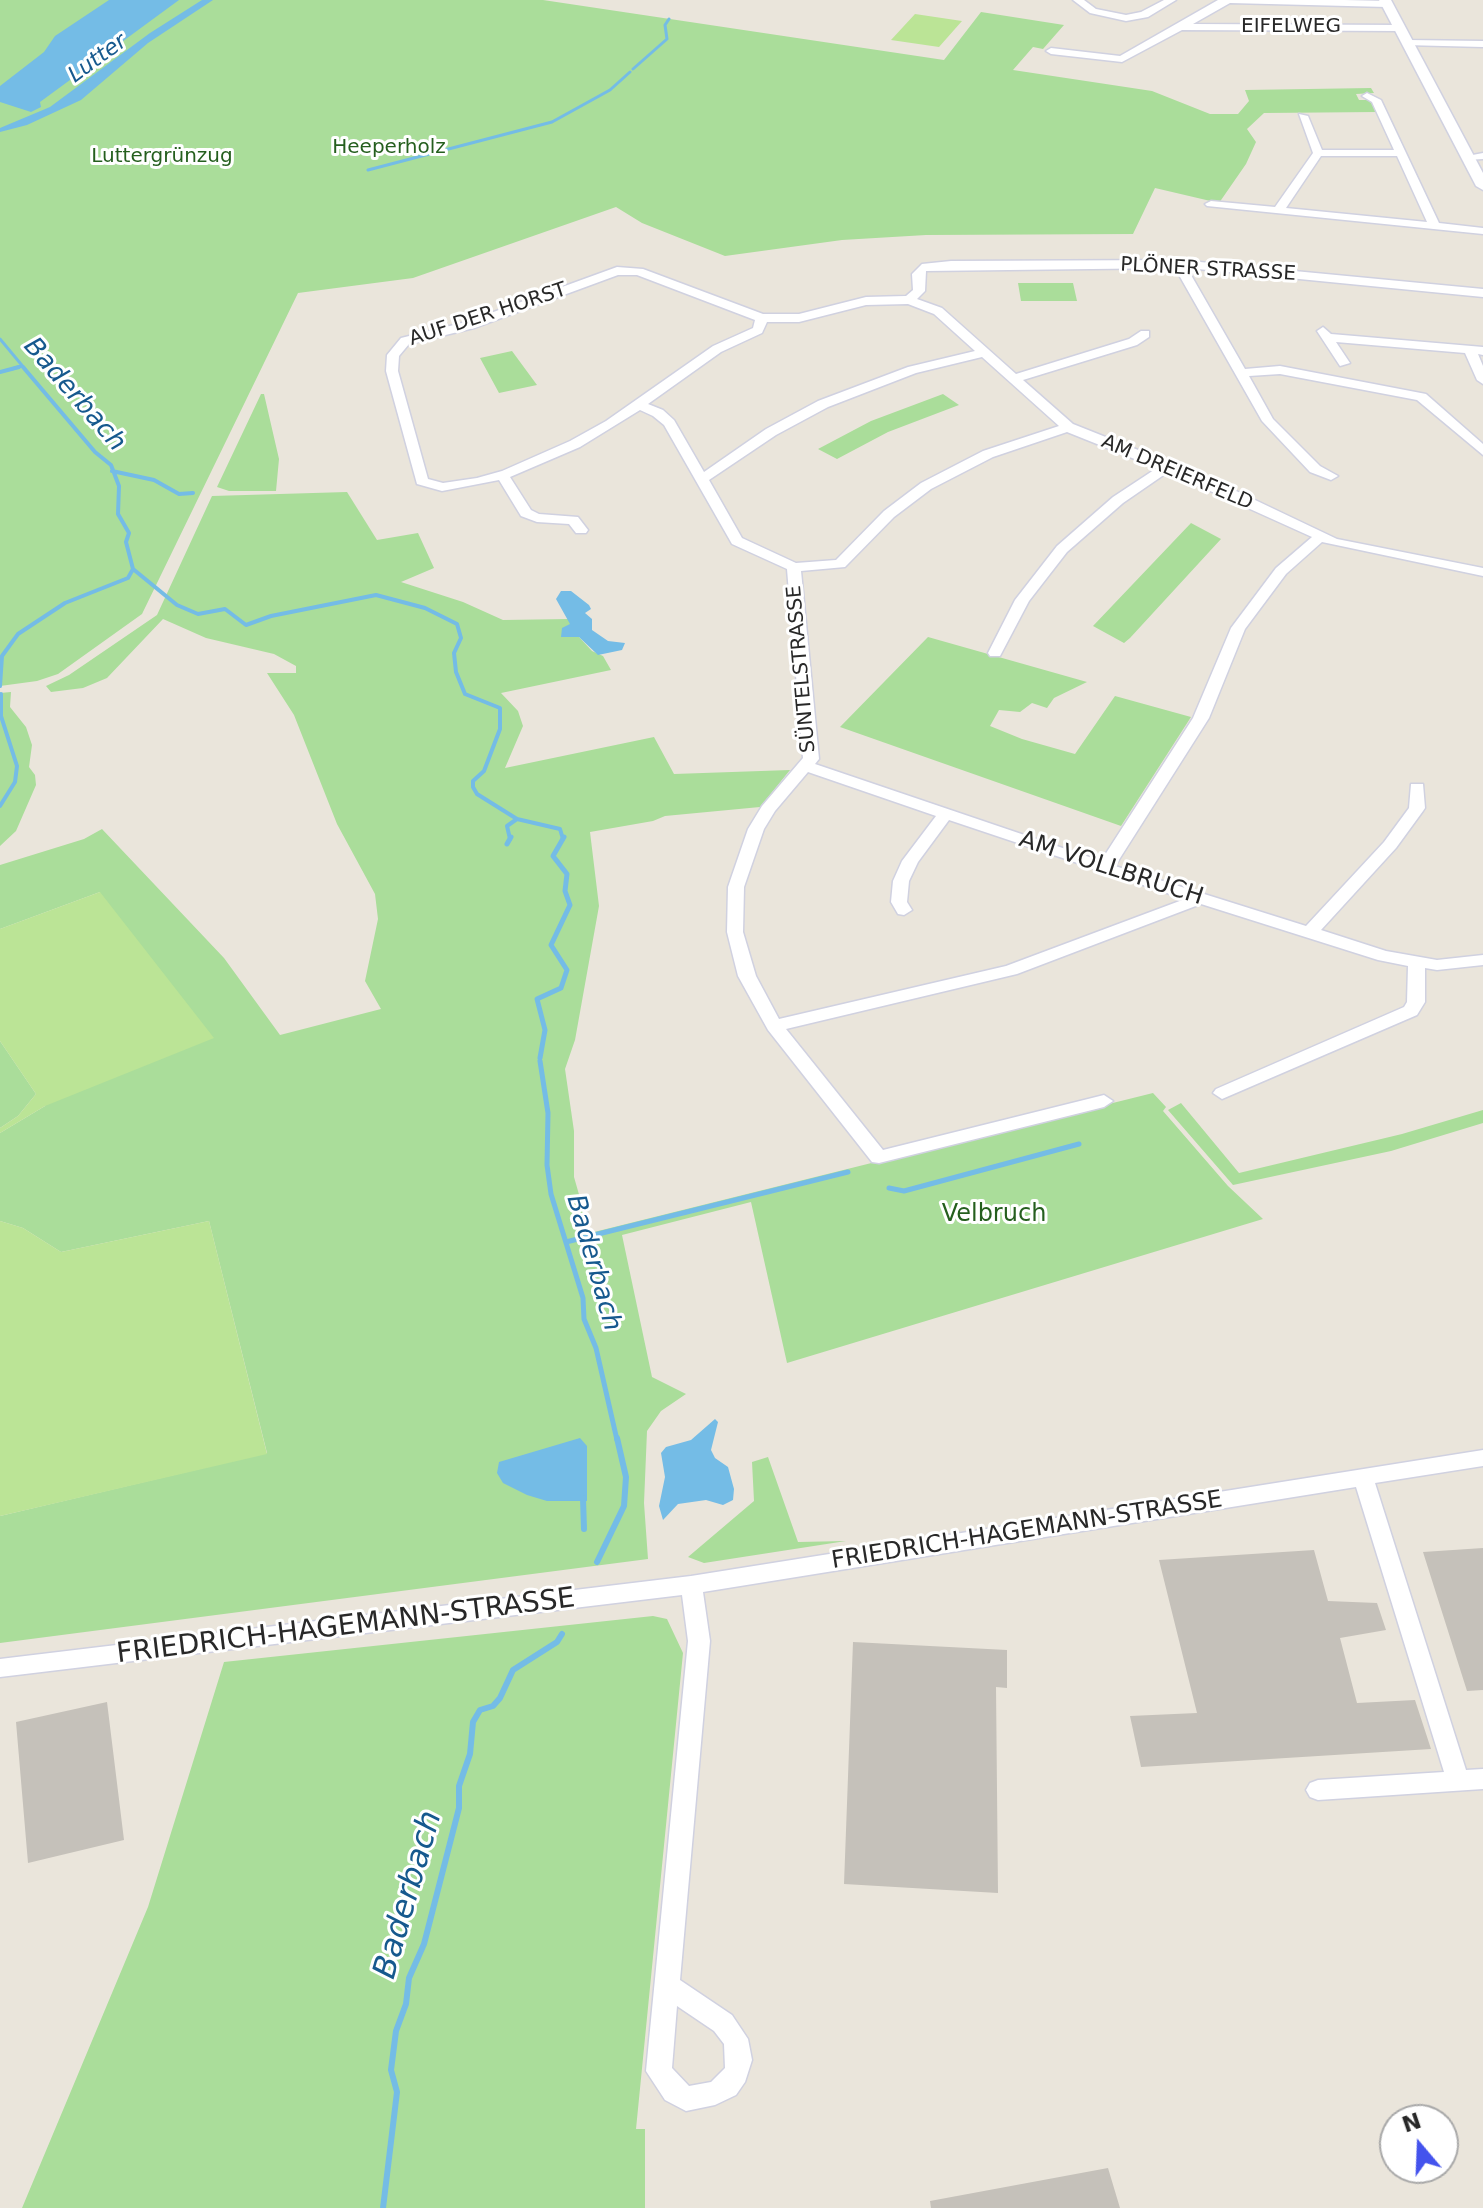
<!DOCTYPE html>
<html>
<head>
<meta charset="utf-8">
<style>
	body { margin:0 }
	#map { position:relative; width:1483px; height:2208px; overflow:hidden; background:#eae5db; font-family:"DejaVu Sans",sans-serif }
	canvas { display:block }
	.north { position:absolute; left:1379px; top:2104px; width:80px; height:80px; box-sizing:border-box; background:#fff; border:2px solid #a9a9a9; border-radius:50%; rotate:341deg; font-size:22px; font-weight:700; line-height:32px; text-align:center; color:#282828 }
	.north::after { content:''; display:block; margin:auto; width:28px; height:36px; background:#4453ed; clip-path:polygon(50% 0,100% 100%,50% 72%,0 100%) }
</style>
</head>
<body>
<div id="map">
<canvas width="1483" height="2208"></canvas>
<div class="north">N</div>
</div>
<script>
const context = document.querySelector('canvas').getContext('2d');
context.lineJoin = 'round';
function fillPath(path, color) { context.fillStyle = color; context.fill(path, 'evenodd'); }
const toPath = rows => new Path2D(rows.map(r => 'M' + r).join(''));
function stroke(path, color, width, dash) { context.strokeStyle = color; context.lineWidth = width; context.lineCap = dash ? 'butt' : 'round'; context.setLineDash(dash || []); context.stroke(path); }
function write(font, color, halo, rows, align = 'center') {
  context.font = font + ' "DejaVu Sans",sans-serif'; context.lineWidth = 6; context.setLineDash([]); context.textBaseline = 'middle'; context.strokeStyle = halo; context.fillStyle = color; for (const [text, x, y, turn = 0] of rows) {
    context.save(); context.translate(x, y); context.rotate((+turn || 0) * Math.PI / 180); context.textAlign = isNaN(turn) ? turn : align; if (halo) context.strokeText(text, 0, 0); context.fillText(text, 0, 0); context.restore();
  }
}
const green = toPath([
	[0,0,543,0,944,60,981,12,1064,25,1043,49,1033,47,1013,70,1152,91,1210,114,1238,114,1249,101,1245,90,1371,88,1374,93,1356,94,1359,100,1371,100,1377,112,1264,113,1247,129,1256,142,1246,164,1219,203,1155,188,1133,234,926,235,842,240,725,256,642,223,616,207,413,278,298,293,142,614,58,674,37,681,0,686],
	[1018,283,1073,283,1077,301,1021,301],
	[512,351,537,385,499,393,480,358],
	[261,394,264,394,279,459,276,491,229,491,217,487],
	[943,394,959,405,888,432,837,459,818,449,871,421],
	[347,492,377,540,418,533,434,568,401,582,463,602,503,620,569,619,571,624,565,636,579,637,592,651,603,656,611,670,501,693,518,711,523,726,505,768,654,737,674,774,790,770,760,807,665,816,653,821,590,832,599,906,575,1040,565,1069,574,1131,574,1177,590,1233,1153,1093,1166,1107,1163,1111,1228,1186,1263,1219,787,1363,751,1202,622,1235,652,1377,686,1394,661,1411,647,1431,644,1503,648,1559,0,1643,0,1516,267,1453,209,1221,61,1252,23,1228,0,1221,0,1133,45,1106,100,892,0,929,0,865,84,839,102,829,224,958,280,1035,381,1009,365,981,378,919,375,894,337,824,294,715,267,673,296,673,296,666,274,654,206,638,163,619,107,678,83,688,51,692,46,686,69,675,157,615,212,496],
	[1191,523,1221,539,1130,638,1124,643,1093,626],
	[928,637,1087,682,1054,698,1047,708,1032,703,1020,712,999,710,990,726,1022,739,1075,754,1115,696,1191,717,1121,826,840,727],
	[11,692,10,707,26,727,32,745,29,767,35,775,36,785,16,831,0,846,0,693],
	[0,1041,36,1094,18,1116,0,1128],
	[1181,1103,1239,1173,1402,1134,1483,1110,1483,1123,1391,1151,1233,1185,1168,1110],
	[768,1457,798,1542,846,1541,704,1563,688,1557,754,1501,752,1462],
	[653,1616,667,1619,683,1653,636,2129,645,2129,645,2208,22,2208,148,1907,224,1662]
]);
const pitch = toPath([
	[915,14,962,21,939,47,891,40],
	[100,892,214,1038,45,1106,0,1133,0,1128,18,1116,36,1094,0,1041,0,929],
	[0,1221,23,1228,61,1252,209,1221,267,1454,0,1516]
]);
const water = toPath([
	[109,0,179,0,40,102,41,107,31,112,0,102,0,86,44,52,55,36],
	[202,0,213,0,148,43,81,100,27,125,0,132,0,128,50,107,150,33],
	[561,591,571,591,589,605,591,609,585,613,592,619,592,630,608,641,625,643,622,650,598,655,579,637,561,637,562,628,570,624,556,599],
	[715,1419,718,1422,711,1450,715,1458,728,1467,734,1489,733,1500,723,1505,706,1500,678,1504,663,1520,659,1506,665,1477,661,1453,666,1447,691,1440],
	[580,1438,587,1446,587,1501,547,1501,527,1495,503,1483,497,1473,499,1462]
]);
const streamFar3 = toPath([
	[633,69,667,39,665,25,669,19],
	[368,170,552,122,610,90,630,72],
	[0,339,25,369],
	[12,369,21,366]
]);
const streamFar2 = toPath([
	[23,367,95,452,111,465,119,486,118,514,129,533,126,542,133,569,177,605,198,614,225,609,246,625,271,616,376,595,425,608,457,624,461,638,454,653,456,672,465,694,500,708,500,729,484,771,473,781,473,787,477,794,517,819,560,829,563,839],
	[0,372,19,367],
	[112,471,154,480,179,494,193,493],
	[0,686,2,656,18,634,65,603,128,578,133,569],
	[0,806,15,782,17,766,1,716,1,694],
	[510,839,507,826,517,819]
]);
const streamFar1 = toPath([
	[507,844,511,837],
	[540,1058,545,1030,537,999,561,988,567,970,551,945,570,905,565,891,567,874,553,856,564,837],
	[540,1061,548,1113,547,1165,551,1194,583,1298,584,1319,596,1348,617,1440],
	[889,1188,904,1191,1079,1144],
	[566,1242,848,1172]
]);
const stream = toPath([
	[583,1498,584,1529],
	[597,1562,624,1506,626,1477,617,1438],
	[383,2208,397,2092,391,2070,396,2031,406,2004,409,1978,424,1944,459,1808,459,1786,470,1754,473,1722,480,1710,493,1706,500,1698,513,1670,557,1642,562,1634]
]);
const building = toPath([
	[1483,1548,1483,1690,1467,1691,1423,1552],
	[1314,1550,1328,1601,1377,1603,1386,1630,1340,1638,1357,1703,1415,1700,1431,1749,1141,1767,1130,1716,1197,1713,1159,1560],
	[853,1642,1007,1650,1007,1688,996,1687,998,1893,844,1884],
	[107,1702,124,1840,28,1863,16,1722],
	[1108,2168,1120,2208,931,2208,930,2201]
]);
const minor = toPath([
	[1073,0,1084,0,1096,9,1126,15,1141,12,1164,0,1176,0,1148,17,1126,21,1090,13,1073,0],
	[1218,0,1344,0,1387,1,1392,4,1387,7,1230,3,1193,24,1400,25,1405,28,1400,31,1182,30,1122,62,1051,54,1046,51,1051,48,1120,56,1218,0],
	[1408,40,1483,41,1483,47,1404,45,1404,41,1408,40],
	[1367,93,1381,100,1439,223,1483,228,1483,234,1207,206,1205,204,1211,201,1275,207,1313,153,1299,114,1308,116,1322,150,1394,150,1372,102,1362,96,1367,93],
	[1321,156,1397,156,1427,222,1286,208,1321,156],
	[1483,153,1483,159,1467,160,1462,157,1483,153],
	[1179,260,1483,289,1483,297,1187,268,1245,369,1280,366,1426,394,1483,444,1483,455,1417,400,1280,374,1249,376,1273,419,1320,466,1338,476,1331,480,1310,472,1262,421,1175,268,926,271,925,291,917,299,942,308,1016,374,1129,339,1141,331,1149,331,1149,337,1137,345,1023,380,1073,424,1211,479,1337,539,1483,568,1483,576,1322,542,1286,574,1245,629,1209,718,1115,866,1306,926,1384,842,1409,808,1411,784,1423,784,1425,808,1423,811,1396,848,1321,930,1386,951,1437,960,1483,955,1483,965,1437,970,1425,968,1425,1002,1417,1015,1222,1099,1213,1093,1216,1089,1404,1007,1407,1002,1408,966,1378,960,1201,904,1017,974,786,1029,883,1150,1104,1095,1113,1101,1104,1107,879,1163,872,1162,768,1030,738,976,727,932,728,887,748,829,762,806,803,758,787,569,732,544,664,425,653,416,640,410,580,447,510,477,531,510,539,514,578,517,588,530,586,533,576,533,569,524,537,522,521,516,499,480,442,491,417,484,386,371,387,355,401,338,466,322,617,267,643,269,763,314,799,314,866,297,906,296,913,290,912,274,922,264,951,261,1179,260],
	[618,275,637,275,755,320,753,328,713,346,606,421,570,441,502,471,477,478,443,483,428,479,398,371,399,356,409,344,474,328,618,275],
	[908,304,934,314,975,351,908,367,818,401,766,429,704,472,674,420,663,410,648,404,721,352,762,333,767,322,799,322,866,305,908,304],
	[982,357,1059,426,983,451,921,483,884,511,836,560,796,563,742,538,709,480,776,435,828,407,916,373,982,357],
	[1067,432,1157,468,1113,497,1057,546,1015,600,988,653,990,656,1000,656,1029,601,1067,552,1123,503,1168,472,1312,537,1276,568,1231,628,1193,718,1101,861,815,764,819,759,801,571,845,567,894,517,931,489,993,457,1067,432],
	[808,772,936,816,902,861,893,881,891,902,898,914,904,915,912,910,907,902,909,881,918,862,949,820,1185,899,1006,966,779,1019,756,976,743,932,744,887,764,829,775,811,808,772],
	[1323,327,1331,334,1483,347,1483,355,1478,354,1483,366,1483,384,1477,380,1465,353,1336,342,1350,363,1340,366,1317,331,1323,327],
	[1483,1450,1483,1466,1375,1483,1466,1770,1483,1769,1483,1789,1318,1800,1310,1797,1306,1790,1310,1783,1318,1780,1444,1772,1356,1487,703,1592,710,1641,680,1980,732,2015,748,2039,752,2060,745,2082,736,2095,715,2105,686,2111,665,2100,646,2071,688,1641,682,1595,0,1677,0,1659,691,1576,1483,1450],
	[677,2006,714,2031,724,2044,725,2068,711,2082,689,2086,672,2068,677,2006]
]);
const tertiary = toPath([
	[1379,0,1391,0,1483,173,1483,190,1476,186,1379,0]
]);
const farStreetnames = [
	["EIFELWEG",1291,27],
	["PLÖNER STRASSE",1208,270,3],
	["AUF DER HORST",488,315,-18],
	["AM DREIERFELD",1177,473,23],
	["SÜNTELSTRASSE",802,669,-95]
];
const farParknames = [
	["Heeperholz",389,148],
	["Luttergrünzug",162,157]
];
const farWaternames = [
	["Lutter",98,59,-36]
];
const streetNames = [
	["AM VOLLBRUCH",1111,869,18],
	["FRIEDRICH-HAGEMANN-STRASSE",1027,1531,-9]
];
const parkNames = [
	["Velbruch",994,1215]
];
const waterNames = [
	["Baderbach",74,395,49],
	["Baderbach",593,1263,74]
];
const nearStreetnames = [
	["FRIEDRICH-HAGEMANN-STRASSE",346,1627,-7]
];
const nearWaternames = [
	["Baderbach",409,1895,-74]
];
fillPath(green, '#aadd9a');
fillPath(pitch, '#bbe496');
fillPath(water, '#74bce6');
stroke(streamFar3, '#74bce6', 3);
stroke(streamFar2, '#74bce6', 4);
stroke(streamFar1, '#74bce6', 5);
stroke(stream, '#74bce6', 6);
fillPath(building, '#c5c1ba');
stroke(minor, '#d0d1e0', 3);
stroke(tertiary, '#d0d1e0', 3);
fillPath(minor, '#fff');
fillPath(tertiary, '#fff');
write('20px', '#282828', '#fff', farStreetnames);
write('20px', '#255f1e', '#fff', farParknames);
write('italic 22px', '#16598e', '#fff', farWaternames);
write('24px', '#282828', '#fff', streetNames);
write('24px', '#255f1e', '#fff', parkNames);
write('italic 26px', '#16598e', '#fff', waterNames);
write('28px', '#282828', '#fff', nearStreetnames);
write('italic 32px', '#16598e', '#fff', nearWaternames);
</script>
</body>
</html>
